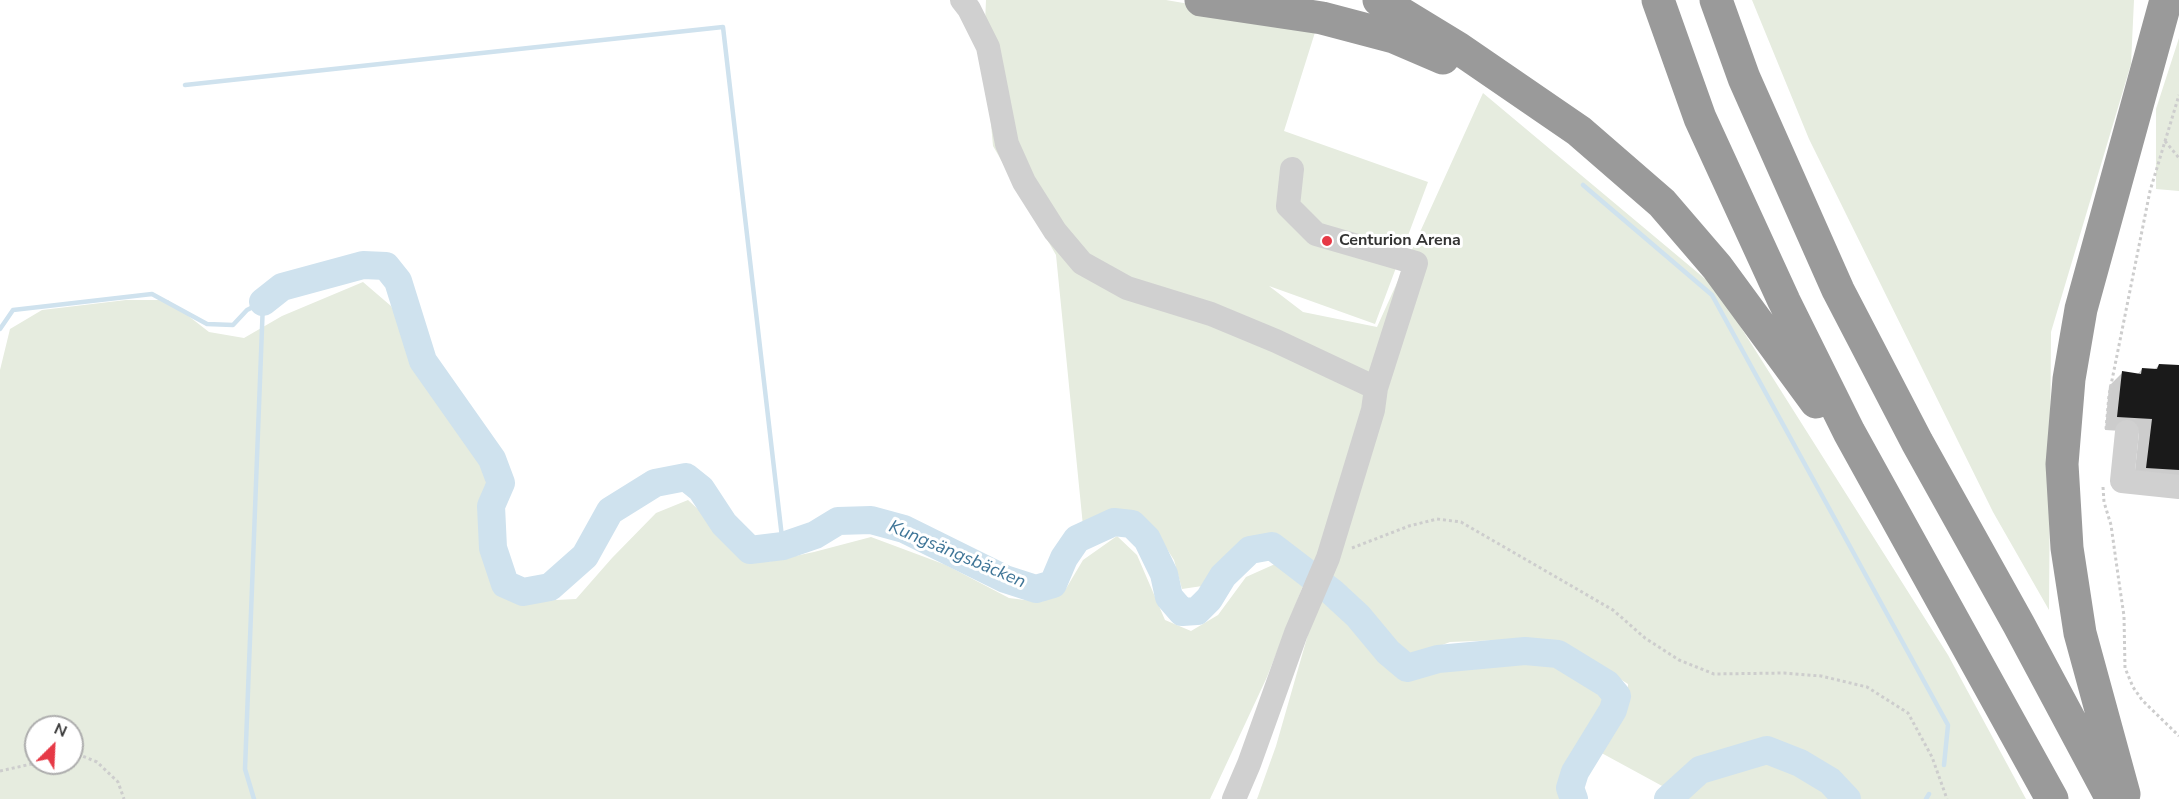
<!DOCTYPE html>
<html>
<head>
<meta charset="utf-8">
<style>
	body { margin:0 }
	#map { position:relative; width:2179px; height:799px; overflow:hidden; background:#fff; font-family:"Nunito Sans",sans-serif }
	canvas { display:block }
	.north { position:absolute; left:24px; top:715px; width:60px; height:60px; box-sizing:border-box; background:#fff; border:2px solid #adadad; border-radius:50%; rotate:24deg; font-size:16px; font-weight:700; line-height:24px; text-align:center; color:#333 }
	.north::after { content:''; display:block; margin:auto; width:21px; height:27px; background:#e63946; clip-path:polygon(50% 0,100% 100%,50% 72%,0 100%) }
</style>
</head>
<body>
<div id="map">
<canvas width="2179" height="799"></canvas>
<div class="north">N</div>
</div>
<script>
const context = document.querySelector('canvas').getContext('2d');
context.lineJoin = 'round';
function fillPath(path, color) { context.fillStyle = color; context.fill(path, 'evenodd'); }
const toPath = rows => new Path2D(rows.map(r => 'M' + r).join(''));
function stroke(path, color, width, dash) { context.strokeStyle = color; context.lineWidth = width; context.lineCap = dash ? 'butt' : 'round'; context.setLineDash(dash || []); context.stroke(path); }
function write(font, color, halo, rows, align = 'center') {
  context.font = font + ' "Nunito Sans",sans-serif'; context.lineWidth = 6; context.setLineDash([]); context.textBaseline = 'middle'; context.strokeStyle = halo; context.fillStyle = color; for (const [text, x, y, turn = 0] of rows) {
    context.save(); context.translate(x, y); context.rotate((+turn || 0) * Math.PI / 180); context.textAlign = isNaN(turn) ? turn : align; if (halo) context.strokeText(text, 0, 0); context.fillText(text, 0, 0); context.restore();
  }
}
const green = toPath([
	[986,0,1166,0,1317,26,1284,131,1428,182,1375,324,1269,286,1303,312,1377,327,1483,93,1716,288,1948,655,2026,799,1859,799,1846,785,1805,754,1767,740,1695,762,1664,787,1596,750,1607,740,1627,709,1628,684,1565,644,1526,639,1450,642,1413,656,1357,609,1332,579,1303,559,1279,538,1253,540,1225,559,1209,585,1182,589,1174,560,1154,529,1133,511,1111,513,1083,526,1056,255,993,146,984,46],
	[1752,0,2134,0,2131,64,2051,332,2049,610,1993,512,1809,139],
	[2179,38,2179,191,2156,189,2156,109],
	[363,282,391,306,416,357,459,417,489,465,486,538,497,589,536,601,576,599,612,558,656,513,688,500,725,534,767,562,814,552,871,537,946,565,1009,598,1041,602,1064,592,1083,560,1117,536,1137,555,1165,620,1191,631,1218,615,1246,577,1275,564,1306,578,1267,677,1210,799,0,799,0,370,10,329,42,310,126,300,168,300,209,332,244,338,282,316],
	[36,727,72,727,72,763,36,763],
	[1321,589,1349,613,1393,666,1409,679,1459,660,1536,656,1564,660,1600,686,1610,701,1602,718,1580,747,1559,786,1566,799,1257,799,1276,746],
	[1766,756,1781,758,1827,788,1838,799,1680,799,1705,776]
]);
const shadow = toPath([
	[2159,365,2179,367,2179,479,2134,480,2139,432,2105,430,2109,386,2122,373,2137,375,2142,369,2154,370]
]);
const stream = toPath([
	[185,85,723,27,783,546],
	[1583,185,1712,295,1948,725,1944,765],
	[0,329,13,310,152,294,207,324,233,325,247,310,263,302,245,769,254,799],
	[1926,799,1929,794]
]);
const river = toPath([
	[263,302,282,287,363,265,386,266,398,281,423,361,492,459,501,483,491,506,493,548,505,584,523,592,550,587,585,556,610,511,655,483,686,477,701,489,724,524,750,550,783,546,815,535,838,521,871,520,904,529,1005,579,1036,589,1053,584,1064,558,1077,539,1114,522,1132,524,1147,539,1164,574,1169,597,1182,612,1197,611,1209,599,1223,576,1250,550,1272,546,1332,592,1358,616,1388,652,1407,668,1438,659,1525,651,1558,654,1607,684,1617,696,1613,710,1575,772,1570,788,1574,799],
	[1668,799,1700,770,1767,750,1800,763,1830,781,1847,799]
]);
const building = toPath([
	[2159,364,2179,365,2179,470,2146,468,2152,419,2117,417,2122,371,2141,374,2142,368,2157,369]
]);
const path = toPath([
	[2165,141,2179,158],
	[2106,429,2109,395,2150,191,2179,95],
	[2103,487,2104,502,2111,525,2120,589,2124,616,2125,668,2133,687,2142,700,2179,736],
	[1352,548,1409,526,1437,519,1461,522,1613,610,1645,638,1679,660,1714,674,1784,673,1821,676,1867,687,1908,713,1932,757,1947,799],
	[72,754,75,753,97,762,118,782,124,799],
	[0,771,36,763]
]);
const minor = toPath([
	[962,0,969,9,988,47,1007,144,1024,182,1055,231,1082,263,1127,288,1211,314,1276,341,1376,388,1373,410,1328,558,1296,633,1249,764,1234,799],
	[1292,169,1288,206,1316,234,1416,263,1376,388],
	[2127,432,2122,481,2179,487]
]);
const highway = toPath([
	[1201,0,1322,18,1394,37,1443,58],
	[1379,0,1458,48,1579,131,1662,203,1717,267,1816,402],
	[1658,0,1700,118,1784,301,1849,432,2052,799],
	[1716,0,1744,78,1838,290,1917,442,2019,625,2112,799],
	[2124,794,2080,633,2067,548,2062,464,2069,379,2081,309,2166,0]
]);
const markers = [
	[1327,241,6,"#e63946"]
];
const poiNames = [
	["Centurion Arena",1339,241]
];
const waterNames = [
	["Kungsängsbäcken",957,555,23]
];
fillPath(green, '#e6ecdf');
fillPath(shadow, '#0003');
stroke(stream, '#cfe2ee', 4.5);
stroke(river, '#cfe2ee', 28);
fillPath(building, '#1a1a1a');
stroke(path, '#cdcdcd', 3, [3, 3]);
stroke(minor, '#d0d0d0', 24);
stroke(highway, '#9a9a9a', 33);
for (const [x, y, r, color] of markers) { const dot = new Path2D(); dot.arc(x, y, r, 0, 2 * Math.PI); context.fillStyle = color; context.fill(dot); stroke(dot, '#fff', 2); }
write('bold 16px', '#333', '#fff', poiNames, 'left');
write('italic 18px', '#3f7597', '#fff', waterNames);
</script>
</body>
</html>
